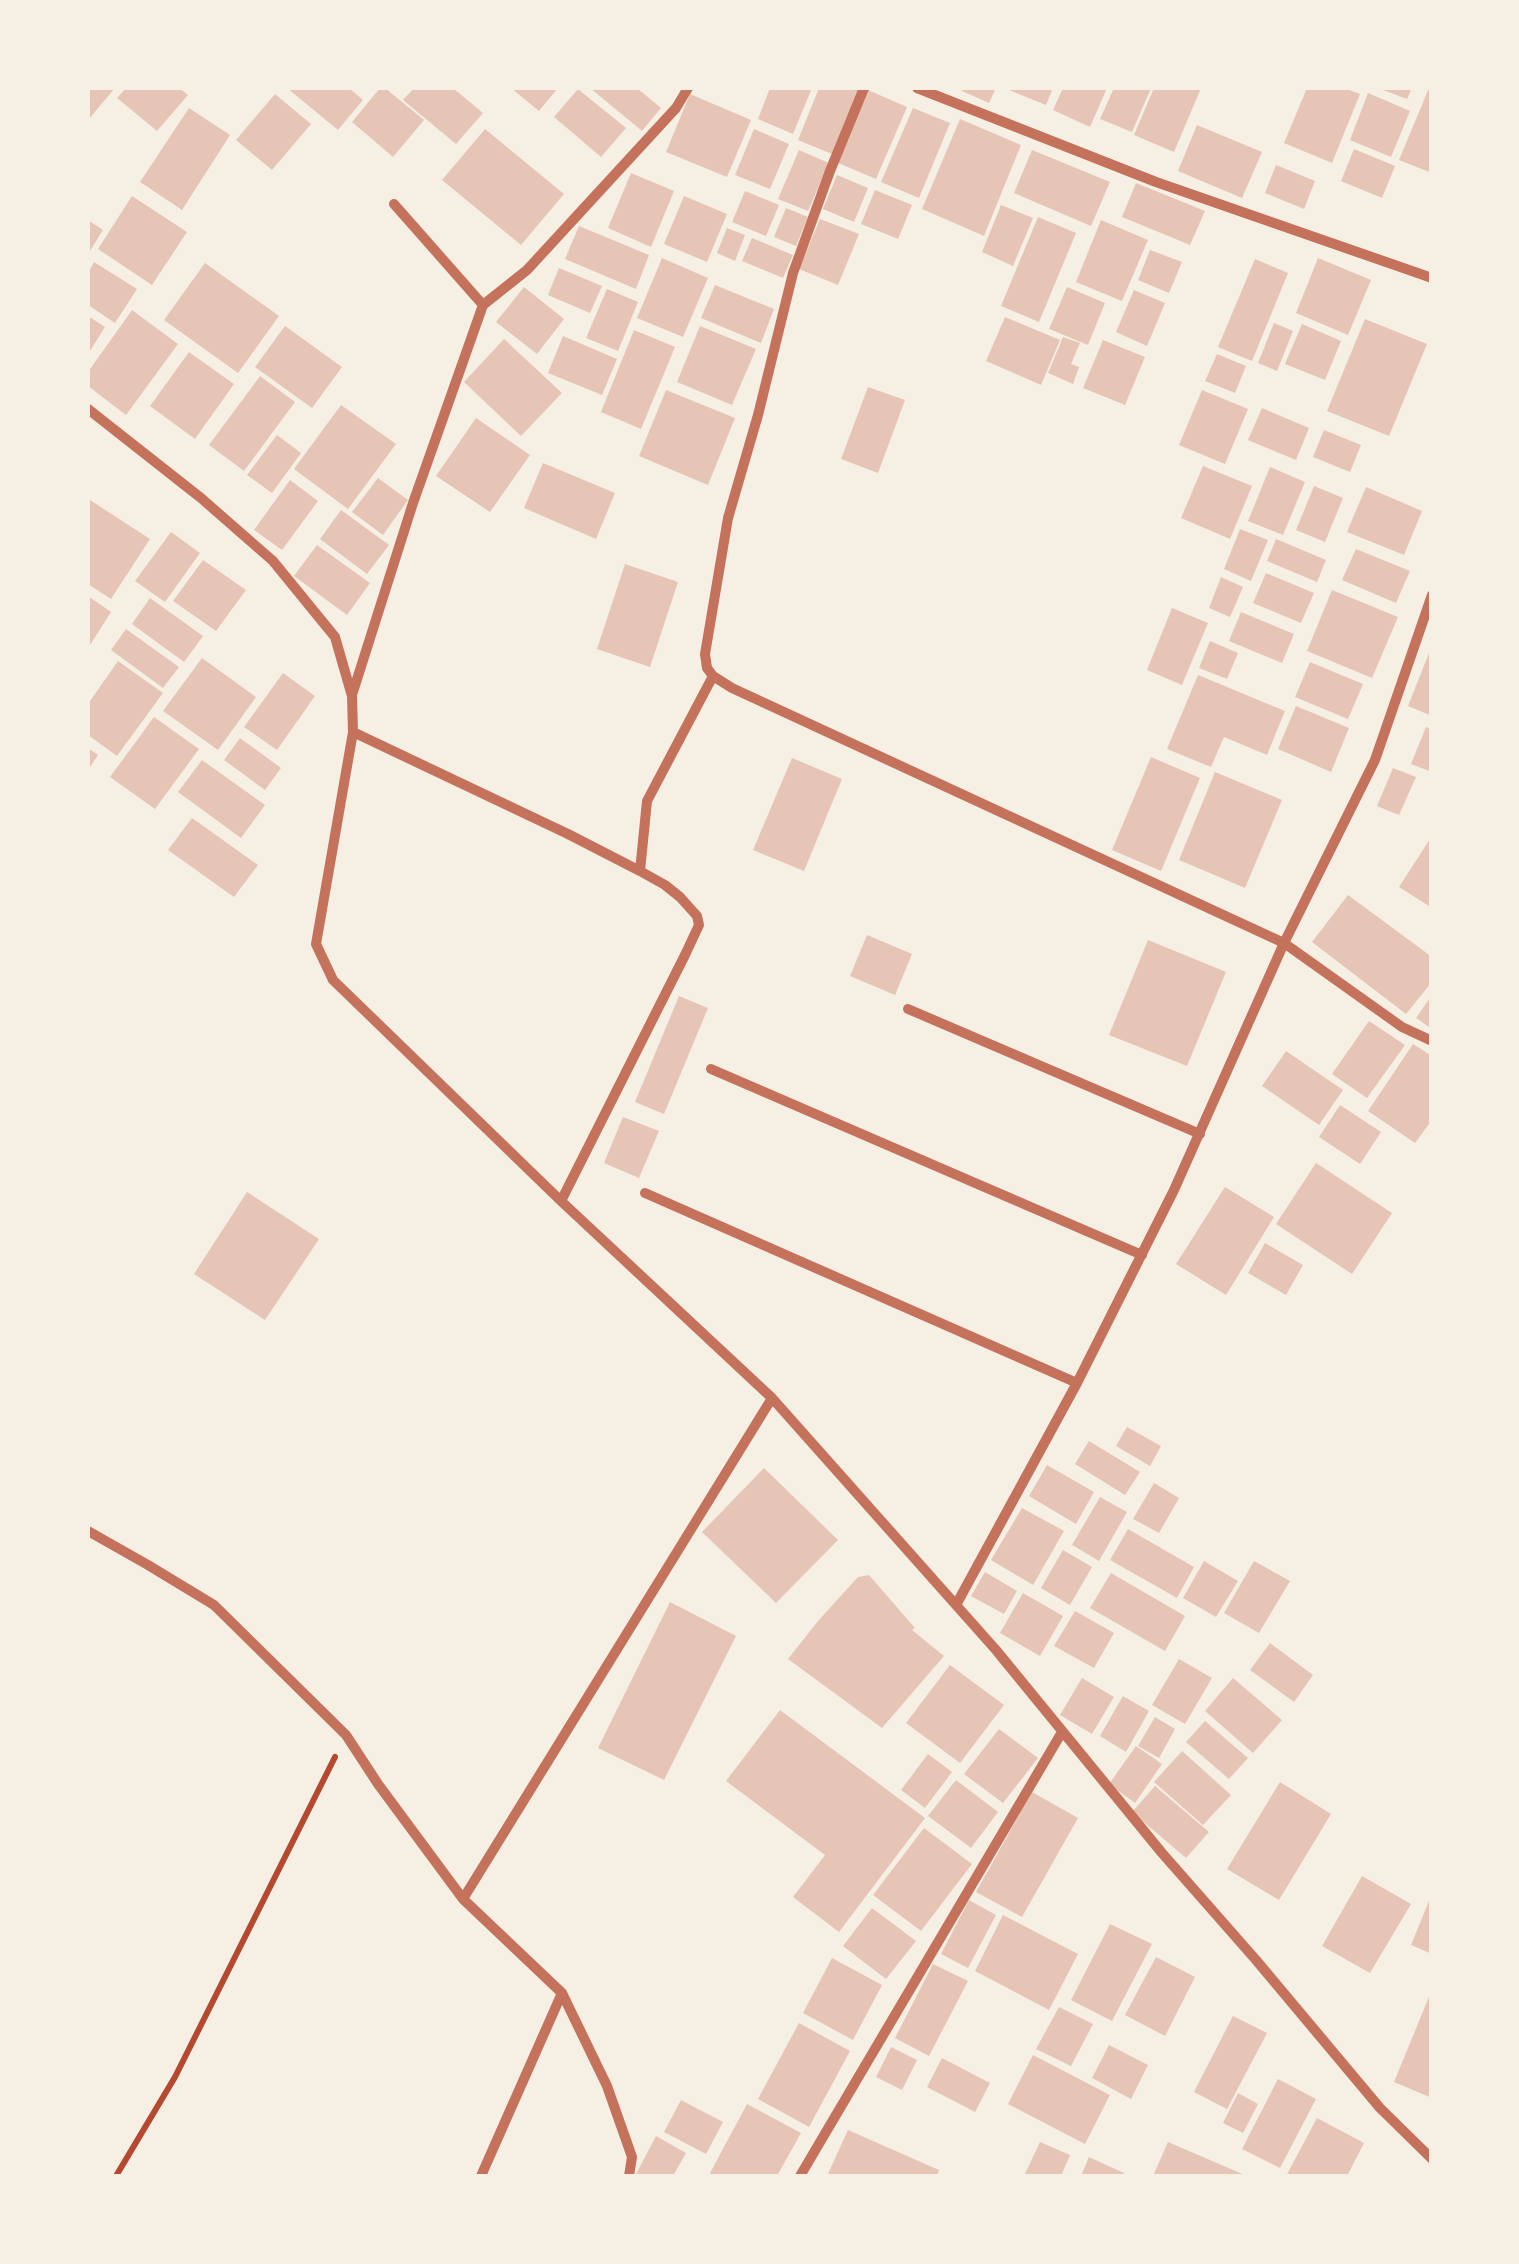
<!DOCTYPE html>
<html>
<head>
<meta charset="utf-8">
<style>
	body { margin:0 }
	#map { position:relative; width:1519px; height:2264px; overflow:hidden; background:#f6efe4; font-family:"Space Grotesk",sans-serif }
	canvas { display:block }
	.frame { position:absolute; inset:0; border:90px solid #f6efe4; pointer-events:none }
</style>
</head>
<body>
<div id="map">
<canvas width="1519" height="2264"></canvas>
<div class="frame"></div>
</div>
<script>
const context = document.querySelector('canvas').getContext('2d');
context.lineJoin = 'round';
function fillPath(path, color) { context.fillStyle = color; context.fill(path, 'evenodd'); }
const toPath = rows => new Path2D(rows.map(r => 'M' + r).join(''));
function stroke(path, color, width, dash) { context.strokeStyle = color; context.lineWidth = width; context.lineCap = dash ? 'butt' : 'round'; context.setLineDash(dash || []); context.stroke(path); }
const building = toPath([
	[88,88,115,88,88,120],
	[126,88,179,88,188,95,157,131,117,98],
	[287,88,349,88,363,100,338,130],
	[380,88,385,88,424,120,393,157,352,122],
	[414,88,453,88,483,113,456,144,403,100],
	[511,88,558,88,539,111],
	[590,88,637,88,661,108,642,131],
	[770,88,812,88,793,134,758,119],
	[819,88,860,88,832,154,798,140],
	[964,88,996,88,989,103,962,91],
	[1004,88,1053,88,1046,105],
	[1063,88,1107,88,1090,127,1053,110],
	[1114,88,1151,88,1132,132,1100,119],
	[1154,88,1201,88,1174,152,1134,135],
	[1307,88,1344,88,1360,94,1332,163,1284,143],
	[1378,88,1412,88,1407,99],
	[1429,88,1432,88,1432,173,1399,160],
	[578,89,626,128,601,157,554,117],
	[868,90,907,107,876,179,838,163],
	[1368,93,1410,111,1391,157,1350,140],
	[275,94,311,124,272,170,236,140],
	[690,94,751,120,727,177,666,152],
	[189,108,230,135,182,210,140,182],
	[913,108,950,123,919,198,881,182],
	[960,119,1021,145,984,236,922,209],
	[1197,125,1262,152,1242,198,1178,171],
	[485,129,564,194,521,245,442,180],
	[754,129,789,144,770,189,735,175],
	[1354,149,1395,166,1382,198,1341,181],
	[799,150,829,163,808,211,778,199],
	[1032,150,1110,182,1091,226,1014,193],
	[1276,165,1315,181,1304,209,1265,193],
	[631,173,674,191,651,247,608,228],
	[837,175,868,188,854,222,823,209],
	[1136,183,1205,211,1190,245,1122,217],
	[875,190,912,205,898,239,861,224],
	[745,191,779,205,766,236,732,222],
	[132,196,187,232,152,285,98,249],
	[684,196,727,214,707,262,664,244],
	[1001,205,1033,218,1013,266,982,252],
	[786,208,808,217,796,246,774,237],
	[1038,217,1076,233,1039,322,1001,306],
	[820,219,859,234,838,285,799,269],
	[88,220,103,230,88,254],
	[1101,220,1148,240,1122,301,1076,282],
	[579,226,649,255,636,289,565,259],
	[727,228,745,235,735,261,717,253],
	[752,238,793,255,783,278,742,261],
	[1150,250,1182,262,1169,293,1138,280],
	[662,258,708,278,683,337,637,318],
	[1318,258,1371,280,1348,335,1296,313],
	[1255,259,1288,273,1252,361,1218,347],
	[94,262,137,289,115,323,88,305,88,273],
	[205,263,279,316,238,373,164,320],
	[559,268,602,286,590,313,548,295],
	[715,285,774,309,761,343,701,318],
	[524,287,564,319,537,354,496,322],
	[1067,287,1105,303,1088,345,1049,329],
	[607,289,638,302,618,351,586,338],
	[1134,290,1165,303,1147,346,1116,332],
	[132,310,178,344,126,415,88,386,88,372],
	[88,316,105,327,88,354],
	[1005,317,1060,340,1041,385,986,361],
	[1365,319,1427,344,1389,436,1327,411],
	[1274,323,1293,331,1277,371,1258,363],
	[1302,324,1341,341,1325,380,1285,364],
	[285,326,342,367,312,408,255,367],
	[700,326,756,349,732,405,677,382],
	[634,330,675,347,641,429,601,412],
	[563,336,617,359,602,395,548,373],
	[1063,337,1080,343,1071,364,1079,367,1073,384,1048,373],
	[504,339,562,393,521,436,464,382],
	[1103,340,1145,357,1125,405,1083,388],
	[189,352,234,384,195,439,150,406],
	[1217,354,1246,366,1235,393,1205,381],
	[260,376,295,402,244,471,209,445],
	[868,387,905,400,878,473,841,459],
	[666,390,735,418,708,485,639,456],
	[1202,390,1248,409,1225,464,1179,445],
	[341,405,396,444,348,509,294,469],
	[1262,408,1309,428,1296,460,1248,440],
	[476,418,530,455,490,512,436,476],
	[1324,430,1361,445,1350,472,1313,457],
	[277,435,301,453,272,493,247,475],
	[543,463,615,493,596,539,524,508],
	[1203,466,1252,486,1230,539,1181,518],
	[1270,467,1305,482,1283,535,1248,521],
	[378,478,408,500,383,535,352,512],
	[290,480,318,501,282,550,254,530],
	[1314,486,1343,498,1325,542,1296,530],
	[1366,487,1422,511,1404,555,1347,532],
	[90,500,150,539,111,599,88,584,88,504],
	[341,510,389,545,367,574,320,539],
	[1240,529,1268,540,1251,581,1224,569],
	[171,532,200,553,165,602,135,581],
	[1276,539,1326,560,1317,582,1267,561],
	[317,545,370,583,347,615,294,576],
	[1356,549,1410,571,1396,603,1342,580],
	[203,560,246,590,216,631,173,601],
	[625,564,678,582,650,667,597,649],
	[1266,573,1314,593,1301,623,1253,603],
	[1221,577,1243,587,1230,617,1209,608],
	[1332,590,1398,617,1372,678,1307,651],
	[88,596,111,612,88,648],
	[150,598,203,636,184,662,132,624],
	[1172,608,1208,623,1182,685,1147,670],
	[1241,612,1294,634,1282,663,1229,641],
	[126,629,179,667,163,688,111,650],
	[1210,641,1238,653,1227,679,1199,668],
	[1431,648,1432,648,1432,716,1408,706],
	[202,658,256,697,218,750,163,711],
	[118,661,163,693,117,756,88,735,88,704],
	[1310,662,1363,684,1348,719,1295,697],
	[283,673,315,696,277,750,244,727],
	[1198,675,1285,711,1267,755,1224,737,1211,767,1167,749],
	[1296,706,1349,728,1331,772,1278,749],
	[154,717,199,749,155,809,110,777],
	[1426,727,1432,729,1432,772,1411,764],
	[240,738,281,768,265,790,224,760],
	[88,748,98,755,88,770],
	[1151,757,1200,778,1161,871,1112,850],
	[792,758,842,779,804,871,753,850],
	[202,760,265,805,241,838,178,792],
	[1393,768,1416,777,1399,815,1377,806],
	[1215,772,1282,800,1245,888,1179,860],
	[192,818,258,865,234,897,168,850],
	[1432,836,1432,908,1399,887],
	[1348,895,1432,957,1432,982,1406,1014,1312,942],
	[867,935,912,954,895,995,850,976],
	[1148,940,1226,972,1187,1066,1109,1035],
	[1432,995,1432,1029,1416,1018],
	[679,996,708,1008,664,1114,635,1102],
	[1369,1021,1405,1045,1367,1098,1332,1074],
	[1413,1044,1432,1056,1432,1120,1415,1143,1368,1111],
	[1286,1051,1343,1090,1319,1125,1262,1086],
	[1340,1105,1381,1132,1360,1164,1319,1137],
	[623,1117,659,1131,639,1178,604,1163],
	[1316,1163,1392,1213,1352,1274,1276,1224],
	[1225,1187,1274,1217,1226,1295,1176,1264],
	[247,1192,319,1239,265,1320,194,1274],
	[1265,1243,1303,1265,1286,1295,1248,1273],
	[1127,1427,1161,1446,1150,1466,1116,1446],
	[1089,1441,1140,1472,1125,1495,1075,1464],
	[1047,1465,1094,1492,1076,1524,1029,1496],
	[764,1468,838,1540,776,1603,702,1532],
	[1154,1483,1179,1498,1159,1533,1133,1519],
	[1100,1497,1127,1512,1099,1561,1072,1545],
	[1022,1508,1064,1531,1033,1585,991,1560],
	[1128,1529,1194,1567,1177,1598,1110,1560],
	[1063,1550,1092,1567,1070,1605,1041,1588],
	[1204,1561,1238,1581,1216,1617,1183,1598],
	[1254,1561,1290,1581,1259,1633,1224,1613],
	[985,1572,1017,1591,1004,1614,971,1596],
	[1111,1573,1185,1616,1165,1651,1090,1608],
	[869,1575,915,1628,912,1630,944,1656,882,1728,788,1659,818,1621,858,1577],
	[1023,1593,1063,1616,1040,1656,1000,1633],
	[670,1602,736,1636,664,1780,598,1748],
	[1075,1611,1114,1633,1094,1668,1054,1646],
	[1270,1643,1313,1675,1294,1702,1250,1670],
	[1179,1659,1212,1678,1185,1724,1152,1705],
	[950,1665,1004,1705,960,1763,906,1723],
	[1082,1678,1114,1697,1092,1734,1060,1715],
	[1233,1678,1282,1720,1253,1753,1205,1711],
	[1123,1696,1149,1711,1126,1752,1100,1736],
	[780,1710,925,1818,839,1932,793,1897,825,1855,726,1781],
	[1155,1717,1175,1729,1159,1758,1138,1746],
	[1205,1721,1248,1758,1229,1779,1186,1742],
	[999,1729,1038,1758,1003,1803,964,1774],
	[1136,1746,1162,1764,1135,1803,1109,1784],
	[1182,1751,1231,1795,1203,1825,1154,1782],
	[928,1754,952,1772,925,1808,901,1790],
	[956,1780,998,1812,971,1848,928,1816],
	[1280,1782,1331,1814,1279,1900,1227,1869],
	[1155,1786,1209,1832,1186,1858,1132,1812],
	[1032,1792,1078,1818,1022,1917,976,1892],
	[924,1828,972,1864,921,1931,873,1895],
	[1362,1876,1411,1904,1370,1973,1322,1946],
	[1431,1896,1432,1896,1432,1954,1411,1945],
	[969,1900,996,1915,968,1968,941,1954],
	[872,1908,916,1941,886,1979,843,1946],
	[1003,1915,1078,1954,1049,2010,975,1971],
	[1110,1924,1152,1944,1112,2021,1071,2000],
	[1156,1957,1195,1977,1165,2036,1125,2015],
	[832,1958,882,1985,853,2040,803,2013],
	[933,1964,968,1981,929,2056,895,2038],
	[1431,1992,1432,1992,1432,2098,1394,2082],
	[1059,2007,1093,2024,1071,2066,1036,2049],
	[1233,2016,1267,2033,1227,2109,1194,2092],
	[799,2023,850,2051,809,2127,758,2099],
	[1109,2045,1148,2065,1131,2099,1092,2078],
	[891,2047,917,2060,902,2090,876,2077],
	[1033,2055,1110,2095,1085,2144,1008,2104],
	[942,2058,990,2083,975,2112,927,2087],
	[1278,2079,1316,2099,1280,2168,1242,2149],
	[1238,2093,1258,2104,1243,2133,1223,2123],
	[681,2100,723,2122,706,2154,664,2132],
	[747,2104,801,2133,777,2176,712,2176,709,2175],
	[1317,2118,1364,2143,1347,2176,1286,2176],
	[848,2130,939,2170,937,2176,827,2176],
	[656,2136,686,2153,673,2176,635,2176],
	[1040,2142,1070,2155,1061,2176,1024,2176],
	[1168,2142,1247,2176,1153,2176],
	[1089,2157,1124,2173,1123,2176,1081,2176]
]);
const path = toPath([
	[116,2176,175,2077,335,1757]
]);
const minor = toPath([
	[864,88,830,171,793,273,758,415,728,518,705,654,707,668,713,676,732,688,1284,943,1402,1027,1432,1041],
	[917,88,1156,182,1432,278],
	[394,204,483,305],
	[88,409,201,498,273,561,335,637,352,696,353,732,316,944,333,980,561,1201,772,1398,996,1650,1162,1853,1256,1960,1380,2108,1432,2159],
	[352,695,413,503,483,305,527,270,676,108,688,88],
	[353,732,568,834,640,871,665,885,680,897,697,916,699,925,685,955,561,1201],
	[640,871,647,801,713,676],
	[908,1009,1200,1134],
	[711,1069,1142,1255],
	[645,1193,1077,1383],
	[88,1531,148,1565,214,1605,346,1735,378,1784,463,1899],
	[956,1605,1077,1383,1174,1190,1284,943,1375,760,1432,595],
	[481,2176,562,1993],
	[629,2176,632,2157,607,2086,562,1993,463,1899,772,1398],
	[800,2176,1062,1732]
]);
fillPath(building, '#e6c5b7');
stroke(path, '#b5482f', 6);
stroke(minor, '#c5725c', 10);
</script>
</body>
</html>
